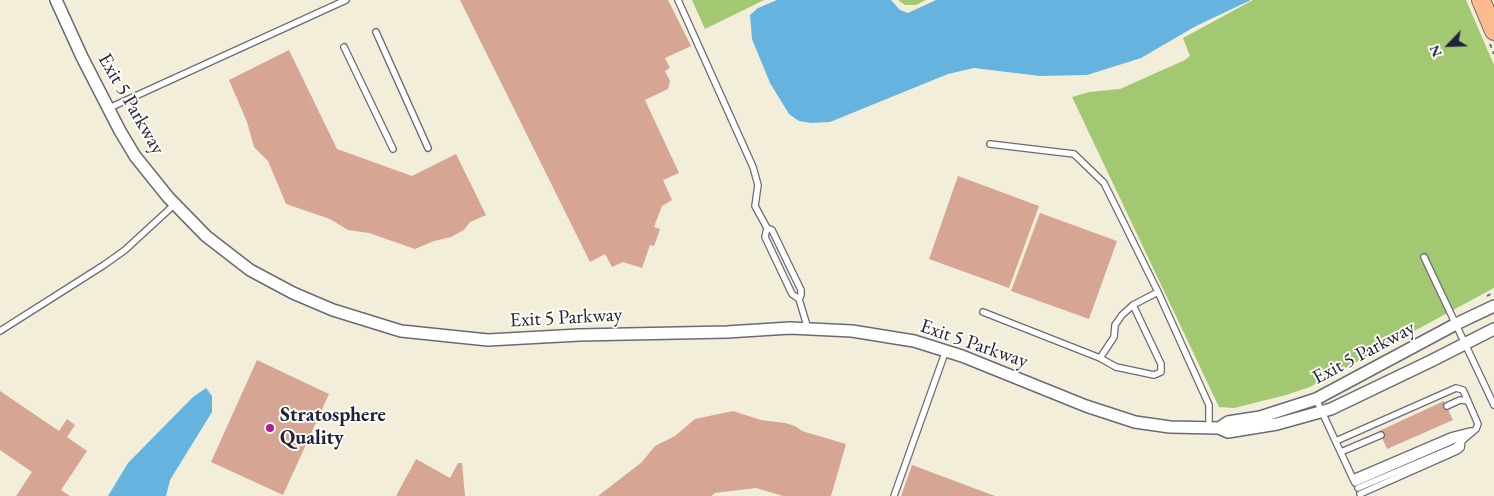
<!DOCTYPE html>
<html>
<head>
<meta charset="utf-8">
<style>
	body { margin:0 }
	#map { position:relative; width:1494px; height:496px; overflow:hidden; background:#f3eeda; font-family:"EB Garamond",serif }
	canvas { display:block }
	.north { position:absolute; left:1424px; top:20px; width:50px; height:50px; -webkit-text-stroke:4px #fdfcf7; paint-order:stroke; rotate:246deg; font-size:14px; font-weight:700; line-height:20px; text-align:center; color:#22223b }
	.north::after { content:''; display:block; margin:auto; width:18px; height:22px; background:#22223b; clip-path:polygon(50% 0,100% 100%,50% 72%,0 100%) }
</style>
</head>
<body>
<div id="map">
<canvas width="1494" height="496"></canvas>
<div class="north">N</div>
</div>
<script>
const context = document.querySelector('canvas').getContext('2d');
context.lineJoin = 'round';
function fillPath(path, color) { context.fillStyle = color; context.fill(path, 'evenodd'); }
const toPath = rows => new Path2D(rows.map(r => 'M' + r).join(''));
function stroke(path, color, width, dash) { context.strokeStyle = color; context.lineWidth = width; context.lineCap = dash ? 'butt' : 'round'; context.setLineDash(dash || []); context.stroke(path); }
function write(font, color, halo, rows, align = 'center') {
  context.font = font + ' "EB Garamond",serif'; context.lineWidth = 4; context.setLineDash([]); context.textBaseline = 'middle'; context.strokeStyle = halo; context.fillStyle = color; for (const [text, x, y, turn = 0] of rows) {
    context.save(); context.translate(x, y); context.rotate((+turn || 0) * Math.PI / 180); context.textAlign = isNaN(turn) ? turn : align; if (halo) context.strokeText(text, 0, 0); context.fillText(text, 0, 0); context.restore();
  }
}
const green = toPath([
	[692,0,764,0,705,29],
	[898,0,926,0,916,5,905,5],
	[1253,0,1466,0,1494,65,1494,288,1310,387,1286,395,1234,408,1219,407,1072,97,1089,92,1120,89,1185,60,1190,56,1183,38]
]);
const water = toPath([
	[777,0,891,0,900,10,908,13,936,0,1251,0,1196,26,1141,58,1087,75,1040,76,974,68,948,74,830,122,811,123,799,121,789,114,770,83,752,39,750,15,758,8],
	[206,388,212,396,212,412,170,480,166,496,108,496,128,463,193,397]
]);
const building = toPath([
	[460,0,668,0,691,46,665,58,670,68,665,71,670,81,668,89,645,100,679,173,663,180,672,200,662,206,654,227,660,229,654,246,650,245,642,268,623,262,612,267,605,254,590,262],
	[289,50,337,149,412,176,456,154,486,215,470,222,464,230,451,237,434,241,415,249,369,233,348,230,330,219,286,204,268,161,254,147,247,122,229,80],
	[958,176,1039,206,1009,288,929,259],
	[1040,213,1117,241,1089,319,1011,291],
	[257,360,329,394,283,495,211,462],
	[0,391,59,431,67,419,75,425,67,437,87,451,61,490,70,496,16,496,32,472,0,450],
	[1444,401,1453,420,1387,449,1379,431],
	[733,411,761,420,785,423,795,426,802,431,846,444,831,496,783,496,756,488,715,493,711,496,598,496,642,462,655,446,675,436,695,419],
	[416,459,450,478,458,463,462,463,465,496,396,496],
	[912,465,995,496,901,496]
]);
const path = toPath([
	[1490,44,1494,54],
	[1487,296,1494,292]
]);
const service = toPath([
	[678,0,753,167,758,185,755,206,767,228,772,230,801,290,801,295,799,299,792,294,765,237,767,228],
	[376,32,428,148],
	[344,47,393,149],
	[107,109,346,0],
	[990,144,1074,154,1104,183,1158,292,1209,405,1209,429],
	[1424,257,1494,405],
	[799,299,808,329],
	[983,312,1100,358,1114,337,1115,325,1122,315,1133,305,1158,292],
	[0,331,104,265,125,250,175,204],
	[1100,358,1116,367,1154,375,1161,372,1161,364,1133,305],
	[1316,399,1354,481],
	[1336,441,1456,388,1463,390,1468,401],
	[1341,452,1381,435],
	[1353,478,1451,436,1471,431],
	[1355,483,1466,435],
	[1358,488,1455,447,1476,429,1478,424,1468,401,1460,400,1447,406],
	[1360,494,1457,451,1461,448,1462,441],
	[894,496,946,350]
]);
const minor = toPath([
	[56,0,82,57,120,131,135,156,168,197,206,236,250,270,293,293,333,310,401,331,488,340,579,335,727,332,790,328,852,331,914,341,962,356,1086,406,1135,422,1170,427,1219,428,1228,432,1277,424,1331,409,1431,361,1494,329],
	[1219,428,1228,422,1260,417,1316,399,1456,324,1494,306]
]);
const primary = toPath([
	[1481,0,1494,31]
]);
const markers = [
	[270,428,5,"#b5179e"]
];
const streetNames = [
	["Exit 5 Parkway",131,104,60],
	["Exit 5 Parkway",566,318,-3],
	["Exit 5 Parkway",974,344,19],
	["Exit 5 Parkway",1364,353,-28]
];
const poiNames = [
	["Stratosphere",280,416],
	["Quality",280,439]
];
fillPath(green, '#a2c872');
fillPath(water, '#65b3df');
fillPath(building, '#d6a593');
stroke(service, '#6b6973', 8);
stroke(minor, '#6b6973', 14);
stroke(primary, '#6b6973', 20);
stroke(path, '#6b6973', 2, [4, 4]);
stroke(service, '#fff', 5.5);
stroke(minor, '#fff', 11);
stroke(primary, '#fbbb8d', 18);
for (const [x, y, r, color] of markers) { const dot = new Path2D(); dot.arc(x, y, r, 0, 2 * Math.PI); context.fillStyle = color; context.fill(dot); stroke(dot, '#fdfcf7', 2); }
write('20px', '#22223b', '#fdfcf7', streetNames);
write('bold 20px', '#22223b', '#fdfcf7', poiNames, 'left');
</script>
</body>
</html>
